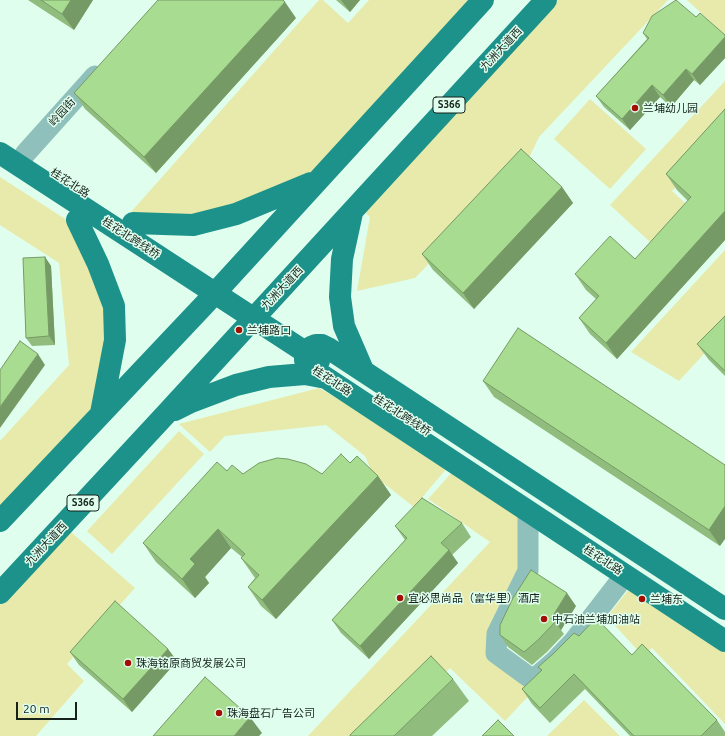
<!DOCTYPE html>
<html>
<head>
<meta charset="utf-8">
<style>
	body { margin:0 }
	#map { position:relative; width:725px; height:736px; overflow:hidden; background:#e0feee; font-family:Ubuntu,sans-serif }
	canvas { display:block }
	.scale { position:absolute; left:16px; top:702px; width:61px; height:18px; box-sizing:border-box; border:2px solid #15231c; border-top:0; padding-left:5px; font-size:12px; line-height:14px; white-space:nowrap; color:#15231c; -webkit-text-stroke:3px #e0feee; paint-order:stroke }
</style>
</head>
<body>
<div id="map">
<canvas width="725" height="736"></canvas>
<div class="scale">20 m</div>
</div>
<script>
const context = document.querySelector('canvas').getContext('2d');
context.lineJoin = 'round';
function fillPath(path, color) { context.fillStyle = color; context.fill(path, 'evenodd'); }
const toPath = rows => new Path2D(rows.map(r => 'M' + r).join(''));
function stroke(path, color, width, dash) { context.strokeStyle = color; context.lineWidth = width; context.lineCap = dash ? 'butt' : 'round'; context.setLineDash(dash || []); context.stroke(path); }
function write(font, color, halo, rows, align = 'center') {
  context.font = font + ' Ubuntu,"Noto Sans SC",sans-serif'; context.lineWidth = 3; context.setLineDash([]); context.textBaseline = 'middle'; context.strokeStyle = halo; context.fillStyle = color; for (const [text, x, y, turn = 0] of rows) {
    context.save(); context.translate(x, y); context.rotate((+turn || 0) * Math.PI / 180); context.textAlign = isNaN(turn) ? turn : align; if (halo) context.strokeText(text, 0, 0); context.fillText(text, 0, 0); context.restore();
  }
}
const green = toPath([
	[319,0,323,0,348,23,369,0,472,0,314,172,240,205,191,217,131,212],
	[554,0,668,0,539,137,527,162,415,278,357,291,370,217,361,209],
	[687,0,725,0,725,35],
	[725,81,725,134,672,191,697,214,662,253,610,205],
	[590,99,646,149,610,189,554,139],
	[0,177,73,224,110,306,98,410,0,516,0,441,69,365,59,263,0,225],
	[725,250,725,331,679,381,631,352],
	[319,388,342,401,447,468,414,507,373,475,365,456,326,425,225,436,210,452,179,424],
	[179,431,204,454,112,554,87,531],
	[454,470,518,514,521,570,491,634,536,688,505,721,450,668,380,736,308,736,490,542,428,499],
	[71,532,135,588,67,664,84,681,36,736,0,736,0,605],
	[629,589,725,652,725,724,652,648,643,656,607,617],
	[584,700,620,736,547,736]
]);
const minor = toPath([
	[25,154,95,76],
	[528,511,528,571,497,634,496,653,533,680,555,661,574,641,625,575]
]);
const major = toPath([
	[0,153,319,361],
	[352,213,342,259,340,297,344,326,363,370],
	[77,220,98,264,114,306,115,340,101,413],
	[133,223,193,225,236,214,311,183],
	[175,410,191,402,236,385,269,377,305,374,326,378],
	[0,521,205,304,483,0],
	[0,593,166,414,546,0],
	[725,609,328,348,322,345,316,345,311,347,308,351,305,356,305,360,308,366,725,641]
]);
const wall = toPath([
	[28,0,93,0,74,30],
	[336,0,360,0,350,12],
	[696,17,725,35,725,58,700,85,694,80,671,107,660,97,630,130,604,107,596,96,647,39,643,33],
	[296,18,156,173,85,109,74,93],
	[725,109,725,240,617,359,590,334,579,318,596,299,586,290,575,274,635,259,688,201,677,190,666,174],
	[562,187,573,203,474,309,433,270,422,254],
	[45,257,51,266,55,345,32,346,26,338],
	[725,316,725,376,709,360,697,344],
	[483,381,725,465,720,546,494,397],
	[350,463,378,476,391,495,276,619,261,606,248,587,255,578,241,558,242,557,231,548,205,577,209,583,195,598,156,562,143,543,227,471,243,474,322,474],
	[462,523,471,537,452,555,458,563,369,659,341,633,332,620,405,540,395,526],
	[576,606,561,630,564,634,547,652,532,665,508,647,500,635],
	[168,649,177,661,132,712,79,665,70,652],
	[632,655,717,720,725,732,725,736,630,736,585,689,550,723,532,704,522,689,541,671,538,667],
	[453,679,469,701,432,736,350,736]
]);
const shadedWall = toPath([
	[71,0,93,0,74,30,62,14],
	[341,0,360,0,350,12],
	[285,2,296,18,156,173,144,157],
	[725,37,725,58,700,85,692,74],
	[686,69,694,80,671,107,663,95],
	[652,85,660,97,630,130,622,119],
	[562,187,573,203,474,309,463,293],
	[725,211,725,240,617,359,606,343],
	[45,257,51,266,55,345,49,336],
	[38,354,45,365,0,428,0,407],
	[378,476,391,495,276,619,262,600],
	[725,506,725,539,720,546,709,530],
	[218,529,231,548,205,577,209,583,195,598,182,579,190,559],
	[449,550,458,563,369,659,360,646],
	[567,593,576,606,561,630,555,622,551,619],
	[168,649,177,661,132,712,123,699],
	[250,717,262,733,259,736,234,736]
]);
const building = toPath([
	[41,0,71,0,62,14,41,0],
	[158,0,283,0,285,2,144,157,74,93,158,0],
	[676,0,696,17,700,13,725,35,725,37,692,74,686,69,663,95,652,85,622,119,596,96,649,38,643,33,652,16,676,0],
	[725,109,725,211,606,343,579,318,599,296,575,274,610,236,635,259,691,197,666,174,725,109],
	[521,149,562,187,463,293,422,254,521,149],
	[45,257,49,336,26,338,23,258,45,257],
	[725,316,725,371,697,344,725,316],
	[518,328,725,465,725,506,709,530,483,381,518,328],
	[20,341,38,354,0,407,0,370,20,341],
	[341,454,350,463,357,456,378,476,262,600,248,587,259,575,241,558,245,554,218,529,190,559,195,564,182,579,143,543,217,462,227,471,232,465,243,474,259,463,277,458,288,459,306,464,322,474,341,454],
	[422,498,462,523,441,543,449,550,360,646,332,620,407,538,395,526,422,498],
	[531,570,567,593,551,619,555,622,538,640,524,652,500,635,500,625,513,598,531,570],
	[115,601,168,649,123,699,70,652,115,601],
	[596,618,632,655,642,644,717,720,701,736,634,736,574,674,540,708,522,689,542,670,538,667,553,654,574,633,579,636,596,618],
	[431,656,453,679,394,736,350,736,350,735,431,656],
	[205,677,250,717,234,736,153,736,205,677],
	[498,720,514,736,482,736,498,720]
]);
const markers = [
	[635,108,4,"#a30e00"],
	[239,330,4,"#a30e00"],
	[400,598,4,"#a30e00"],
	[642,599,4,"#a30e00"],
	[544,619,4,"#a30e00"],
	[128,663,4,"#a30e00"],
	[219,713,4,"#a30e00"]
];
const shields = [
	[449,105,32],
	[83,503,32]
];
const shieldNames = [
	["S366",449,105],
	["S366",83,503]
];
const streetNames = [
	["九洲大道西",501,49,-47],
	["岭园街",62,112,-48],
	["桂花北路",70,183,33],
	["桂花北跨线桥",131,238,33],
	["九洲大道西",282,288,-47],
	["桂花北路",332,381,33],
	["桂花北跨线桥",402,415,33],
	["九洲大道西",46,544,-47],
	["桂花北路",603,560,33]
];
const poiNames = [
	["兰埔幼儿园",643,108],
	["兰埔路口",247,330],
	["宜必思尚品（富华里）酒店",408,598],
	["兰埔东",650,599],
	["中石油兰埔加油站",552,619],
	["珠海铭原商贸发展公司",136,663],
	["珠海盘石广告公司",227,713]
];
fillPath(green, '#e7eaab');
stroke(minor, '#90c0bc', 21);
stroke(major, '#1d928b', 22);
fillPath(wall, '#90bd7d');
fillPath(shadedWall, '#769a66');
fillPath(building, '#a8dc91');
stroke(building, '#769a66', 1);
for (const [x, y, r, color] of markers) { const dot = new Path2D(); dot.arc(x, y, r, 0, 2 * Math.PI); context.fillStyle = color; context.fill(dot); stroke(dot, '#e0feee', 1.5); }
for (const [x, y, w] of shields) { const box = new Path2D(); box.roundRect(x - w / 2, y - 8, w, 16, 3); context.fillStyle = '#e0feee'; context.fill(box); stroke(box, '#15231c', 1); }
write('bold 10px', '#15231c', null, shieldNames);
write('11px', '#15231c', '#e0feee', streetNames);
write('11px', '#15231c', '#e0feee', poiNames, 'left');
</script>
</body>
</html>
